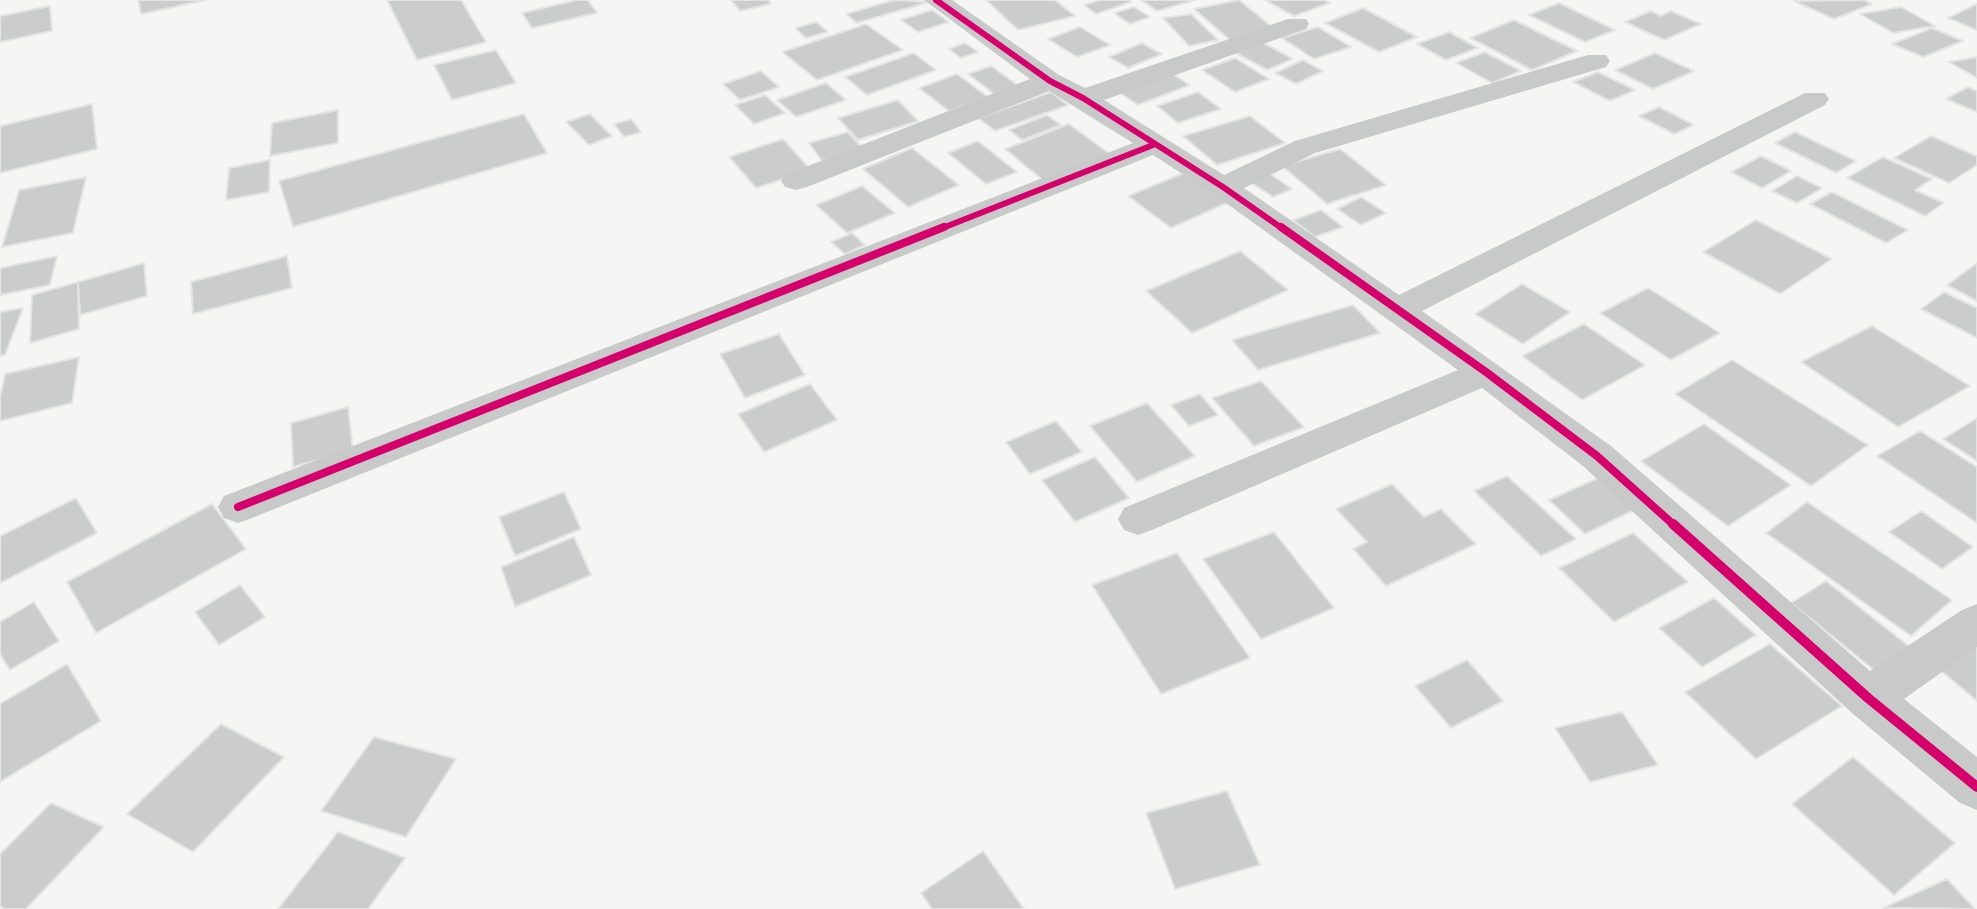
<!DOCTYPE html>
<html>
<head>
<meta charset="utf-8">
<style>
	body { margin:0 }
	canvas { display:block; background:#f5f5f4 }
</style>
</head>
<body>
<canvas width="1977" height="909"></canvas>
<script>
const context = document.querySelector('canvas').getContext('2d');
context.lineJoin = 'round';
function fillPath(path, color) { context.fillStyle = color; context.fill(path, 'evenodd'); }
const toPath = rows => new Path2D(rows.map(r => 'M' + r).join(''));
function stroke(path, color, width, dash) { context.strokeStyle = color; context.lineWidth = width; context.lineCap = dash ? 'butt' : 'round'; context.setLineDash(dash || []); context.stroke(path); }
const building = toPath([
	[138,0,206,0,141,14,138,0],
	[387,0,461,0,486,42,417,60,387,0],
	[577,0,588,0,597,13,532,28,522,13,577,0],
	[731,0,768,0,771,4,740,11,731,0],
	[894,0,929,2,857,23,846,14,894,0],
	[986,0,1055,0,1075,16,1018,30,986,0],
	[1100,0,1128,0,1131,2,1096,14,1084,5,1100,0],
	[1141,0,1195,0,1157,11,1141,0],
	[1239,0,1276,30,1230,40,1194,9,1239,0],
	[1265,0,1324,0,1330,3,1294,16,1265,0],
	[1864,0,1872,4,1834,19,1794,1,1864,0],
	[1559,3,1615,30,1585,42,1529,15,1559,3],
	[1977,4,1977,30,1948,18,1977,4],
	[50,6,52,31,0,42,0,16,50,6],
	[1134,7,1150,17,1130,24,1114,13,1134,7],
	[1901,7,1935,26,1893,33,1860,14,1901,7],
	[1363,8,1417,37,1379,52,1325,23,1363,8],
	[932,10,949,22,918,32,901,20,932,10],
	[1651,11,1661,16,1671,11,1701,24,1664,40,1625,22,1651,11],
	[1191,14,1218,40,1189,46,1163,18,1191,14],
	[1514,20,1577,51,1532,70,1470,38,1514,20],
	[816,22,828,32,806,38,795,28,816,22],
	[866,24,903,50,817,80,782,52,866,24],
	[1080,27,1110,45,1077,57,1048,39,1080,27],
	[1318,27,1351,47,1314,59,1282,38,1318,27],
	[1932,28,1963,41,1923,57,1892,44,1932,28],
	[1449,32,1478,48,1446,60,1417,44,1449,32],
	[1262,42,1293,59,1267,70,1236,53,1262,42],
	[965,43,978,52,961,58,949,49,965,43],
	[1142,43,1162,54,1128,68,1109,57,1142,43],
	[496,50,516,83,452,100,434,65,496,50],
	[1485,52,1521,71,1492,83,1456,63,1485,52],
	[914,53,936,70,867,95,845,77,914,53],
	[1655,53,1694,71,1653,89,1615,70,1655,53],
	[1977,57,1977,78,1949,62,1977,57],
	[1235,58,1269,79,1235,92,1202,70,1235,58],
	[1303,60,1323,71,1296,84,1275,73,1303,60],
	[991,66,1019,86,994,94,968,74,991,66],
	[761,71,779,87,740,100,723,84,761,71],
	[1598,72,1635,90,1610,101,1573,82,1598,72],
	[1171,73,1190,85,1138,105,1119,92,1171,73],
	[957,74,988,97,949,111,919,88,957,74],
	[826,83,846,100,796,117,777,100,826,83],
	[1968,87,1977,91,1977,112,1946,99,1968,87],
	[1051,92,1068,105,995,131,978,118,1051,92],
	[1198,92,1221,109,1178,123,1157,106,1198,92],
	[765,95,785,113,754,124,735,105,765,95],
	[898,100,918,121,858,140,838,118,898,100],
	[92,104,97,149,0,173,0,126,92,104],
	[1659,107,1694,125,1674,134,1639,116,1659,107],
	[338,110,338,143,270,156,272,123,338,110],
	[524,114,547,153,293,227,279,181,524,114],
	[590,114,612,136,589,145,566,122,590,114],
	[1047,115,1061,125,1022,140,1009,130,1047,115],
	[1250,116,1285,143,1217,165,1183,136,1250,116],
	[631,119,641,132,624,137,614,124,631,119],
	[1069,124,1110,154,1044,181,1005,149,1069,124],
	[848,132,863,149,822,161,809,143,848,132],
	[1795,132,1856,161,1836,173,1775,143,1795,132],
	[1931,136,1977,156,1977,165,1949,183,1894,158,1931,136],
	[783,139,811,170,756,188,729,157,783,139],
	[978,141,1017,172,986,184,948,153,978,141],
	[912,148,959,185,908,207,863,169,912,148],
	[1340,149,1386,185,1327,204,1282,166,1340,149],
	[1761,156,1791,171,1762,188,1731,172,1761,156],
	[1883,157,1932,179,1915,190,1944,203,1925,216,1847,178,1883,157],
	[270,160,269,192,226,200,229,168,270,160],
	[1186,172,1229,202,1171,228,1128,196,1186,172],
	[1269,173,1292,189,1273,197,1250,182,1269,173],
	[1797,176,1822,188,1797,203,1772,191,1797,176],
	[86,177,73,233,2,247,19,190,86,177],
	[862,186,895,213,847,233,816,205,862,186],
	[1832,192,1908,230,1886,243,1810,204,1832,192],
	[1361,197,1386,213,1361,225,1337,209,1361,197],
	[1321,210,1343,227,1315,237,1293,220,1321,210],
	[1756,220,1832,259,1780,294,1703,252,1756,220],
	[852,233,865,245,845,254,831,242,852,233],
	[1240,251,1288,290,1192,333,1146,291,1240,251],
	[57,256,50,285,0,295,0,268,57,256],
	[287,256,292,288,193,314,191,282,287,256],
	[144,263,147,296,80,315,78,282,144,263],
	[1977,263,1977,301,1947,285,1977,263],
	[78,282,79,329,30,343,32,295,78,282],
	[1522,284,1570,312,1523,344,1475,314,1522,284],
	[1648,288,1720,333,1671,360,1600,313,1648,288],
	[1944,292,1977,308,1977,338,1921,309,1944,292],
	[1353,305,1380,333,1258,370,1232,340,1353,305],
	[23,308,5,355,0,356,0,312,23,308],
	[1584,324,1645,365,1582,400,1522,356,1584,324],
	[1872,326,1970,386,1898,427,1801,362,1872,326],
	[779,334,805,375,745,398,720,354,779,334],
	[79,357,72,403,0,421,0,397,5,374,79,357],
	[1732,360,1868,445,1811,486,1675,394,1732,360],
	[1261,381,1304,427,1254,446,1212,398,1261,381],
	[810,384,837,420,764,452,738,414,810,384],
	[1200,394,1218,415,1189,426,1171,405,1200,394],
	[1147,403,1195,456,1137,482,1090,426,1147,403],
	[348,407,353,450,293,467,291,423,348,407],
	[1977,418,1977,461,1943,439,1977,418],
	[1056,421,1082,452,1030,474,1006,442,1056,421],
	[1704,424,1791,485,1728,526,1641,461,1704,424],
	[1920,431,1977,467,1977,523,1877,456,1920,431],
	[1095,457,1129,498,1075,522,1042,480,1095,457],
	[1507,476,1576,539,1541,556,1474,491,1507,476],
	[1598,478,1634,510,1585,534,1549,500,1598,478],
	[1392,484,1424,517,1441,509,1476,544,1386,586,1353,549,1367,542,1336,509,1392,484],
	[564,492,581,529,515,556,499,517,564,492],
	[76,498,97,533,0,583,0,536,76,498],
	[1807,502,1952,600,1911,636,1766,533,1807,502],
	[212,504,246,549,96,633,67,582,212,504],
	[1921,511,1973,547,1942,569,1889,532,1921,511],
	[1274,532,1334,608,1261,639,1203,559,1274,532],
	[1633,533,1688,582,1614,622,1559,568,1633,533],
	[574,537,591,575,515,607,501,567,574,537],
	[1177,553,1250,658,1161,694,1092,585,1177,553],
	[1826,581,1910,647,1875,671,1791,603,1826,581],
	[240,585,265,617,219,645,195,612,240,585],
	[1714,598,1756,635,1702,667,1659,628,1714,598],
	[34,602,59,641,10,670,0,654,0,622,34,602],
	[1977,640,1977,701,1933,664,1977,640],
	[1770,644,1842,706,1756,759,1685,692,1770,644],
	[1467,660,1503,701,1451,728,1415,686,1467,660],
	[67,664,101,721,0,782,0,704,67,664],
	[1622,712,1658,765,1590,782,1555,728,1622,712],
	[221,724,284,757,193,852,127,814,221,724],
	[374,737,456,759,406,837,321,811,374,737],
	[1853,757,1955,843,1894,895,1792,804,1853,757],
	[1227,791,1260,865,1175,889,1146,813,1227,791],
	[51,803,104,827,26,909,5,909,0,906,0,854,51,803],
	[338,832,405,858,368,909,278,909,338,832],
	[983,851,1024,909,932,909,921,893,983,851],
	[1947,879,1975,909,1883,908,1947,879]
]);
const minor = toPath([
	[924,0,952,0,1059,75,1085,88,1288,19,1306,19,1309,24,1306,29,1104,100,1224,175,1295,141,1588,55,1606,55,1610,61,1606,67,1315,153,1244,188,1399,295,1805,93,1825,93,1829,99,1825,105,1422,311,1611,446,1870,671,1962,610,1977,604,1977,647,1904,699,1977,757,1977,810,1960,803,1852,713,1583,466,1482,388,1152,530,1138,535,1124,530,1118,519,1124,508,1458,370,1212,193,1153,155,252,518,238,523,224,518,218,507,224,496,1133,143,1049,91,807,187,796,190,785,187,781,181,785,175,1030,79,924,0]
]);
const cyclewayFar2 = toPath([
	[936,0,1050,81,1083,98,1223,187,1283,229],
	[940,229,1153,145]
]);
const cyclewayFar1 = toPath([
	[1281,227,1486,372,1597,456,1675,526],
	[238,507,944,227]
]);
const cycleway = toPath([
	[1673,524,1868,698,1977,787]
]);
fillPath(building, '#cbcdcd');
stroke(building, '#e4e4e4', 2);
fillPath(minor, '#c8caca');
stroke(cyclewayFar2, '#d6006c', 6);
stroke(cyclewayFar1, '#d6006c', 8);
stroke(cycleway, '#d6006c', 10);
</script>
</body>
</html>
